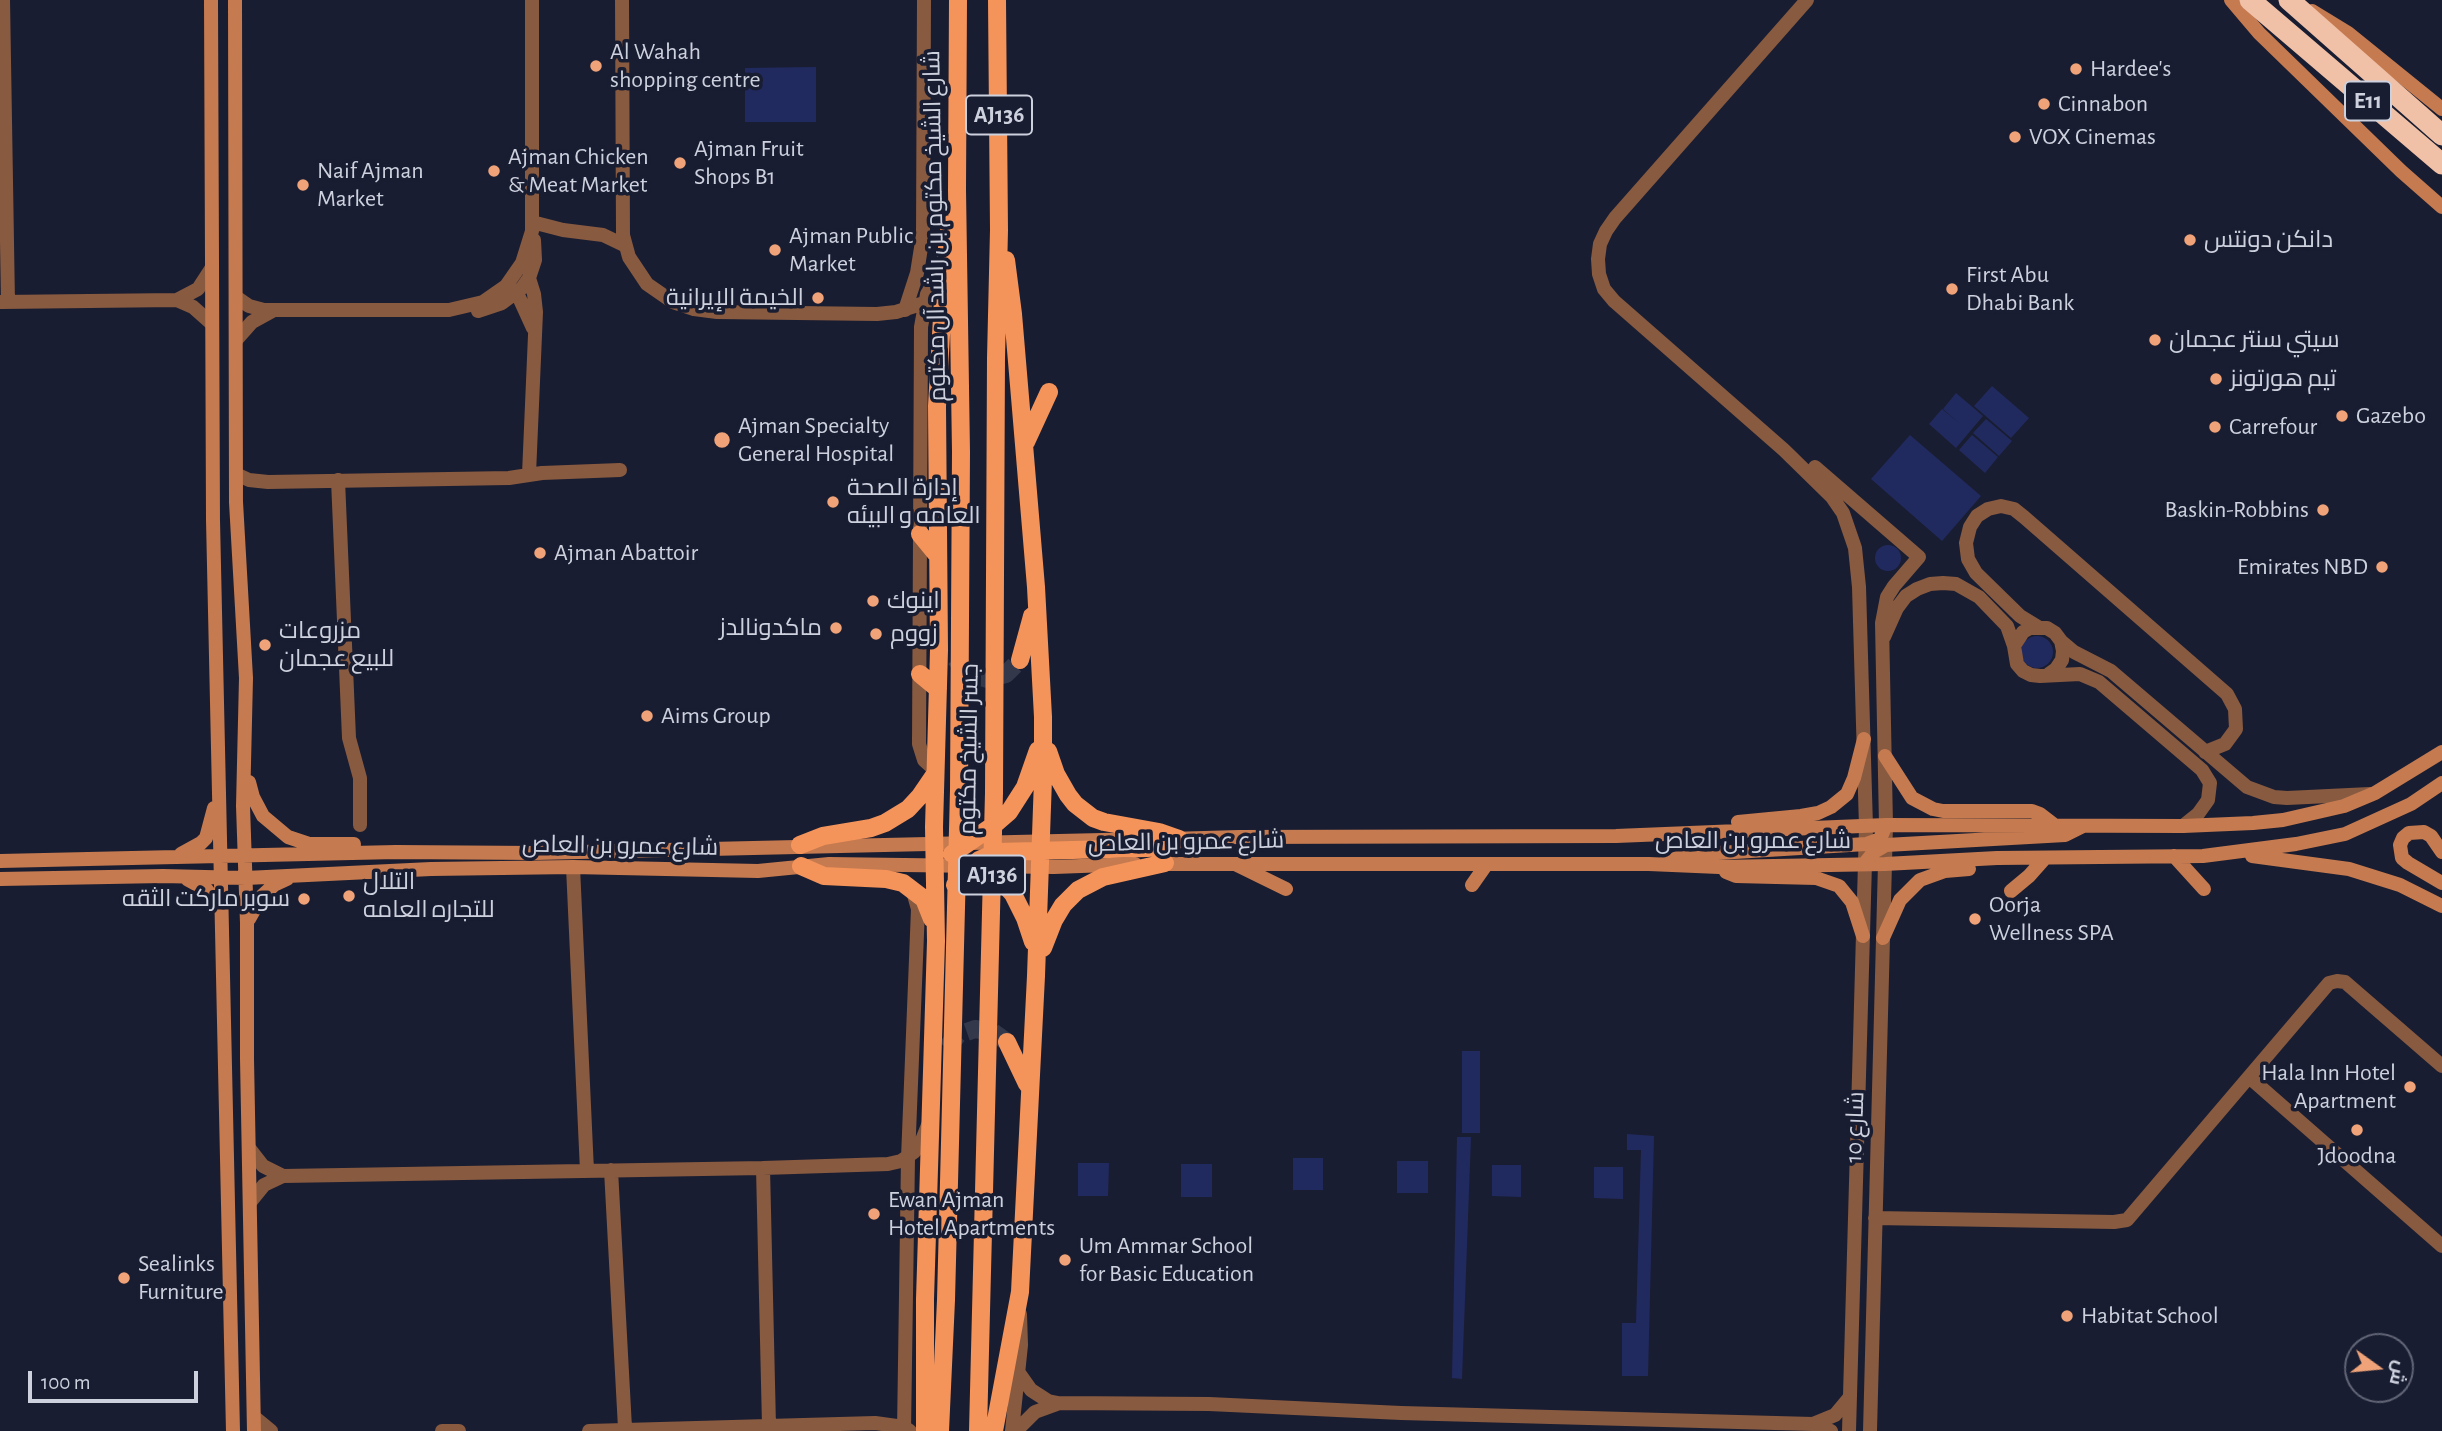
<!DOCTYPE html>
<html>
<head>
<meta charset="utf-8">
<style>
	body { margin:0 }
	#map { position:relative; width:2442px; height:1431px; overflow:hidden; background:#191d31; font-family:"Alegreya Sans",Cairo,sans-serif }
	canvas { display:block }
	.north { position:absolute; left:2344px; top:1333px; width:70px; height:70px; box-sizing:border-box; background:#191d31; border:2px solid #616576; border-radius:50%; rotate:105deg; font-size:19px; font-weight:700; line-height:28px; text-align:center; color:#cdd1de }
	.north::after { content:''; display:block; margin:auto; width:24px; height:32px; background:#f0a378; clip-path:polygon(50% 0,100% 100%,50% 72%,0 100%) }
	.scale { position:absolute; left:28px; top:1371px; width:170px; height:32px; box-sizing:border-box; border:4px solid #cdd1de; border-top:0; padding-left:9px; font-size:21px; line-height:24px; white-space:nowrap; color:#cdd1de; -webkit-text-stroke:5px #191d31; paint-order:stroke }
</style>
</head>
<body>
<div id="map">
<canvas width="2442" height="1431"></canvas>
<div class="north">ش</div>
<div class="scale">100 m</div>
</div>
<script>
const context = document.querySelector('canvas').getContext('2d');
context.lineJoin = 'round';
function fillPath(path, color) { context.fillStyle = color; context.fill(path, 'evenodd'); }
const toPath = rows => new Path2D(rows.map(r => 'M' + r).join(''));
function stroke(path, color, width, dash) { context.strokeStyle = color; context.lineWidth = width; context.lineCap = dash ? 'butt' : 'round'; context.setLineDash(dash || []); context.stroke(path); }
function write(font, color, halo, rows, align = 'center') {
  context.font = font + ' "Alegreya Sans",Cairo,sans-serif'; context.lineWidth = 7; context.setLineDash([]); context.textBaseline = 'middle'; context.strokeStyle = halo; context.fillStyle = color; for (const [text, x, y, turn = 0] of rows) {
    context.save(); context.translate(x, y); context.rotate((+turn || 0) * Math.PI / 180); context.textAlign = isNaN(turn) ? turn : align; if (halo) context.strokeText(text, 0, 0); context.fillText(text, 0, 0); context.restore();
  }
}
const green = toPath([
	[816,67,816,122,745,122,745,68],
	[1992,386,2029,418,2011,438,1974,406],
	[1956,393,1983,416,1956,448,1929,424,1942,409,1959,423,1943,409],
	[1986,419,2012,441,1999,456,1973,433],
	[1910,435,1981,496,1942,541,1871,479],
	[1972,435,1998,457,1985,473,1959,450],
	'1875 558a13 13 0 1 1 26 0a13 13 0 1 1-26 0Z',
	'2021 652a16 16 0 1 1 32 0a16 16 0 1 1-32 0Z',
	[1462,1051,1480,1051,1480,1133,1462,1133],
	[1627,1134,1654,1136,1648,1376,1622,1376,1622,1323,1636,1323,1641,1150,1627,1150],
	[1457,1137,1471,1137,1462,1379,1452,1378],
	[1293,1158,1323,1158,1323,1190,1293,1190],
	[1397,1161,1428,1161,1428,1193,1397,1193],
	[1078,1163,1109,1163,1108,1196,1078,1196],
	[1181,1164,1212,1164,1212,1197,1181,1197],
	[1492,1165,1521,1165,1521,1197,1492,1196],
	[1594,1167,1623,1167,1623,1199,1594,1198]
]);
const primaryTunnel = toPath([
	[955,658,968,673,987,679,1006,674,1020,660],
	[946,1048,958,1035,975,1029,993,1032,1007,1042]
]);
const street = toPath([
	[3,0,8,302],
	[622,0,623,235,629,257,647,284,673,302,694,309,717,312,877,314,896,312,924,303],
	[1807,0,1615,218,1606,231,1600,244,1598,259,1599,274,1604,289,1614,301,1784,450,1832,497,1843,513,1855,548,1859,587,1866,827,1849,1431],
	[532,222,563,230,603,235,626,246],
	[511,289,517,293,533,328],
	[236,297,249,306,264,310,449,310,483,302,506,286,522,263,532,231,532,0],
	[177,300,193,307,211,323],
	[1,302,177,300,198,289,211,269],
	[905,310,917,273,923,235,924,0],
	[478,311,502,303,522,288,529,278,535,260,534,240],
	[236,340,252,322,272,311],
	[1815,467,1919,557,1894,586,1887,597,1882,623,1886,825,1870,1431],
	[236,474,249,480,268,482,509,478,542,473,620,470],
	[529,474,536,312,534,294,529,278],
	[338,480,349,738,360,778,360,825],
	[2038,627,2020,616,1976,573,1968,559,1966,543,1970,527,1977,516,1988,509,2001,506,2014,509,2024,517,2227,694,2235,709,2236,729,2225,744,2205,752],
	[1884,637,1897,608,1906,596,1917,589,1930,584,1943,583,1956,584,1979,597,2007,626,2014,646],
	[2061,641,2074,652,2111,671,2247,787,2274,797,2287,798,2370,794],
	[2049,674,2056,669,2062,660,2063,651,2061,641,2055,633,2047,628,2030,628,2023,632,2014,646,2017,664,2023,671,2031,675,2040,676,2080,674,2099,682,2202,770,2210,783,2208,800,2198,814,2183,826],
	[936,771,924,760,919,744,921,327,927,294,945,264],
	[573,867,587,1171],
	[2249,1077,2442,1246],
	[249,1148,263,1166,283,1176],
	[763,1168,769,1426],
	[611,1170,625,1428],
	[251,1201,264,1185,283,1176,763,1168,888,1164,901,1161,914,1152,920,1145,928,1125],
	[1875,1218,2114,1222,2127,1220,2329,983,2337,981,2345,982,2442,1066],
	[1019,1373,1031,1390,1048,1401,1058,1403,1209,1404,1401,1413,1813,1424,1831,1431],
	[254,1417,271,1431],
	[1813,1424,1835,1415,1850,1397],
	[442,1431,459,1431],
	[589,1431,875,1423,904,1427,910,1431],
	[904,1431,908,1158,918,909,912,888],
	[1012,1431,1021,1345,1020,1314],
	[1016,1431,1035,1412,1057,1404]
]);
const secondary = toPath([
	[211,0,213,520,233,1431],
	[235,0,236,502,246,678,243,806,247,923,247,1059,254,1431],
	[2231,0,2259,33,2401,171,2442,207],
	[2312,11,2348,33,2442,109],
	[1885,756,1912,798,1933,809,1943,811,2032,811,2040,814,2053,824],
	[249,782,253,797,263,816,288,837,309,844,354,844],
	[1738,822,1801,816,1818,813,1831,807,1847,794,1854,778,1864,739],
	[1170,839,1239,837,1616,836,1886,825,2183,826,2253,823,2283,820,2344,806,2375,793,2442,752],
	[2442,852,2431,836,2424,832,2409,833,2403,838,2400,845,2402,858,2408,863,2442,883],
	[181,854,201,843,206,838,214,808],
	[2174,856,2204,889],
	[2252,856,2349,869,2400,885,2442,906],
	[0,861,396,852,535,853,1146,839],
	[1865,863,1874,852,1886,845,2065,835,2083,826],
	[1156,864,1649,864,1719,867,1885,864,1997,858,2203,856,2296,844,2345,834,2411,804,2442,783],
	[1235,864,1286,889],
	[1662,864,1685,855,1866,844,1880,839,1886,825],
	[1726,872,1736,876,1816,878,1839,886,1852,902,1863,936],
	[0,879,163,876,246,878,431,869,573,867,758,871,829,864,1054,867,1135,864],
	[187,879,207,890,220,909],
	[1472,885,1486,865],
	[2011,891,2029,876,2045,858],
	[249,919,262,896,274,885,287,879],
	[1883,938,1900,900,1920,880,1945,871,1969,869]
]);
const primary = toPath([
	[1026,442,1049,392],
	[920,534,938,556],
	[1020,660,1032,616],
	[920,674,938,689],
	[1048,751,1056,774,1068,795,1075,804,1093,818,1104,822,1159,832,1179,839],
	[800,845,823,836,871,828,885,823,908,809,920,796,935,774],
	[952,854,994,825,1009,812,1025,787,1038,750],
	[987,865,1013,894,1025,918,1033,942],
	[801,866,824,876,886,879,903,883,924,899,932,919],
	[955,885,965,871,979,860,997,852,1147,848,1162,847,1179,839],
	[1043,948,1054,920,1063,905,1078,890,1103,877,1165,863],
	[1007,1042,1027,1084],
	[925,1431,925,1299,936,941,934,827,939,650,937,406,945,264,950,224],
	[940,1431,946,1300,959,790,961,452,957,190,958,0],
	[978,1431,994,793,996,358,999,230,997,0],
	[994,1431,1020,1292,1036,976,1043,779,1043,717,1036,587,1013,314,1006,260]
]);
const highway = toPath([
	[2250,0,2442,164],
	[2289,0,2442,135]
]);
const markers = [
	[596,66,7,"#f0a378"],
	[2076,69,7,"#f0a378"],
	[2044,104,7,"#f0a378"],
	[2015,137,7,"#f0a378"],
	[680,163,7,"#f0a378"],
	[494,171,7,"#f0a378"],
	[303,185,7,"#f0a378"],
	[2190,240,7,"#f0a378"],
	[775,250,7,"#f0a378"],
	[1952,289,7,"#f0a378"],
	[818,298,7,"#f0a378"],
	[2155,340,7,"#f0a378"],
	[2216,379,7,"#f0a378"],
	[2342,416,7,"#f0a378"],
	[2215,427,7,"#f0a378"],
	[722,440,9,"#f0a378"],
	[833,502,7,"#f0a378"],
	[2323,510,7,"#f0a378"],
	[540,553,7,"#f0a378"],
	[2382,567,7,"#f0a378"],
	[873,601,7,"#f0a378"],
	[836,628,7,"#f0a378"],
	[876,634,7,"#f0a378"],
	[265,645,7,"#f0a378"],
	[647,716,7,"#f0a378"],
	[349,896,7,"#f0a378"],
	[304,899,7,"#f0a378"],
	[1975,919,7,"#f0a378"],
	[2410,1087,7,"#f0a378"],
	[2357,1130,7,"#f0a378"],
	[874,1214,7,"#f0a378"],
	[1065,1260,7,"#f0a378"],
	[124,1278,7,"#f0a378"],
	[2067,1316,7,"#f0a378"]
];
const shields = [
	[2368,101,46],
	[999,115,66],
	[992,875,66]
];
const shieldNames = [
	["E11",2368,101],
	["AJ136",999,115],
	["AJ136",992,875]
];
const poiNames = [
	["Al Wahah",610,52],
	["shopping centre",610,80],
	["Hardee's",2090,69],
	["Cinnabon",2058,104],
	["VOX Cinemas",2029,137],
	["Ajman Fruit",694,149],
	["Shops B1",694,177],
	["Ajman Chicken",508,157],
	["& Meat Market",508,185],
	["Naif Ajman",317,171],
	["Market",317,199],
	["Ajman Public",789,236],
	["Market",789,264],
	["دانكن دونتس",2204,240],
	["First Abu",1966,275],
	["Dhabi Bank",1966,303],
	["الخيمة الإيرانية",804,298,"right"],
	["سيتي سنتر عجمان",2169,340],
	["تيم هورتونز",2230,379],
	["Gazebo",2356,416],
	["Ajman Specialty",738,426],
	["General Hospital",738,454],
	["Carrefour",2229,427],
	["إدارة الصحة",847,488],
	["العامه و البيئه",847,516],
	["Baskin-Robbins",2309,510,"right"],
	["Ajman Abattoir",554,553],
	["Emirates NBD",2368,567,"right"],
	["اينوك",887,601],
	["ماكدونالدز",822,628,"right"],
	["مزروعات",279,631],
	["للبيع عجمان",279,659],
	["زووم",890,634],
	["Aims Group",661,716],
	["التلال",363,882],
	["للتجاره العامه",363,910],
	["سوبر ماركت الثقه",290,899,"right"],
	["Oorja",1989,905],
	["Wellness SPA",1989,933],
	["Hala Inn Hotel",2396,1073,"right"],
	["Apartment",2396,1101,"right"],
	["Jdoodna",2357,1156,"center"],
	["Ewan Ajman",888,1200],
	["Hotel Apartments",888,1228],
	["Um Ammar School",1079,1246],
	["for Basic Education",1079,1274],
	["Sealinks",138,1264],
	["Furniture",138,1292],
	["Habitat School",2081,1316]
];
const streetNames = [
	["شارع الشيخ مكتوم بن راشد آل مكتوم",935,226,-91],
	["جسر الشيخ مكتوم",969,749,-89],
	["شارع عمرو بن العاص",1753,841],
	["شارع عمرو بن العاص",1186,842,-1],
	["شارع عمرو بن العاص",620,846,1],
	["شارع 10",1855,1127,-88]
];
fillPath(green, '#212a5f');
stroke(primaryTunnel, '#34384b', 18, [18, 9]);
stroke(street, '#885a40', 14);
stroke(secondary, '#c57a4f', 14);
stroke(primary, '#f4935a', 18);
stroke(highway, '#f0c0a7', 21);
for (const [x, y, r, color] of markers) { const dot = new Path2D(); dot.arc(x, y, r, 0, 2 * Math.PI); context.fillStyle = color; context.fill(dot); stroke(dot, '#191d31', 2.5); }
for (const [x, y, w] of shields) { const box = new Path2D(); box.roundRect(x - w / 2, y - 19.5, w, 39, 5); context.fillStyle = '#191d31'; context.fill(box); stroke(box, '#cdd1de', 2); }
write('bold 23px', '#cdd1de', null, shieldNames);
write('24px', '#cdd1de', '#191d31', poiNames, 'left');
write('24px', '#cdd1de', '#191d31', streetNames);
</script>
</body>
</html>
